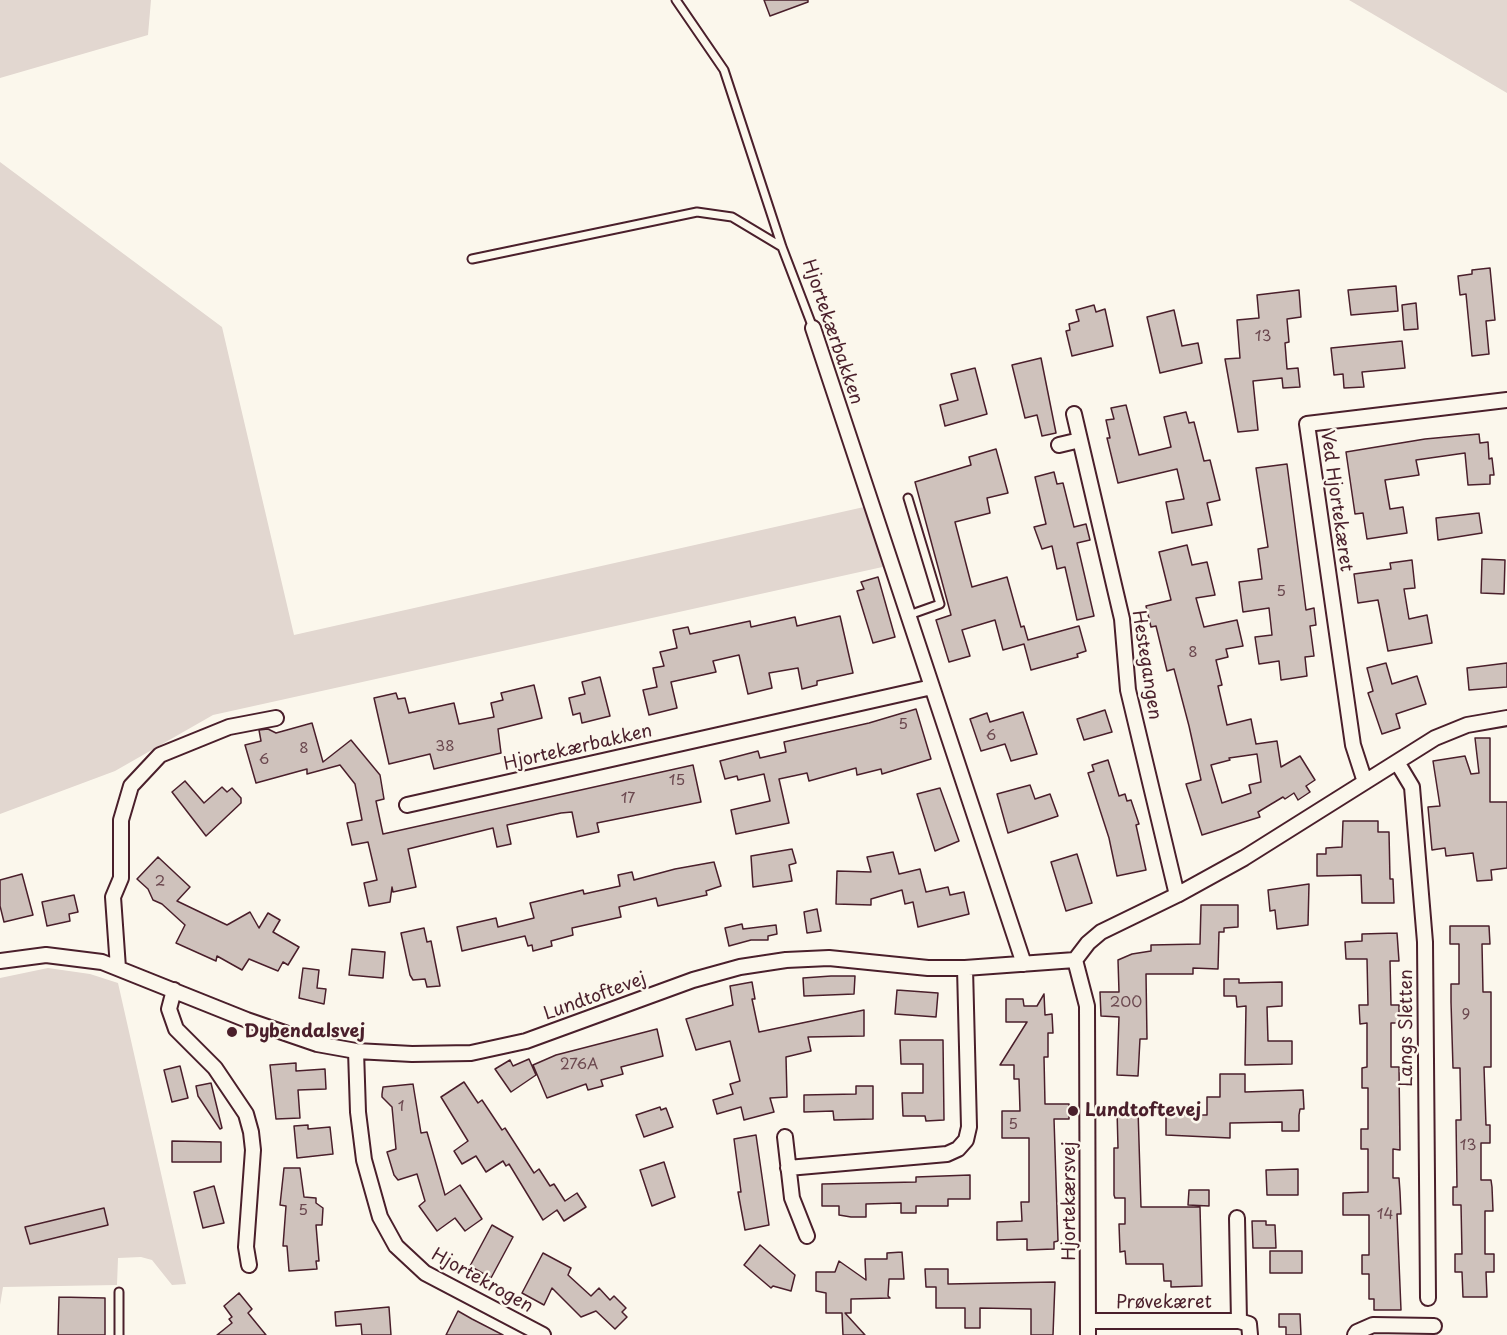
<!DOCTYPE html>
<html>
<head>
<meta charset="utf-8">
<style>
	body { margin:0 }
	canvas { display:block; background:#fbf7ec }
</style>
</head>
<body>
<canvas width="1507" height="1335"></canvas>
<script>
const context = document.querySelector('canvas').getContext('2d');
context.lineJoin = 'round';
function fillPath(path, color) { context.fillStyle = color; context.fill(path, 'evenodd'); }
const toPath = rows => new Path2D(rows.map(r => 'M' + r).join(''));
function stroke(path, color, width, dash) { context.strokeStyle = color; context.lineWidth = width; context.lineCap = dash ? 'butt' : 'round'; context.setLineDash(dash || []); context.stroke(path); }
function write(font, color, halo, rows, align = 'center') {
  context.font = font + ' "Playpen Sans",sans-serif'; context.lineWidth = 5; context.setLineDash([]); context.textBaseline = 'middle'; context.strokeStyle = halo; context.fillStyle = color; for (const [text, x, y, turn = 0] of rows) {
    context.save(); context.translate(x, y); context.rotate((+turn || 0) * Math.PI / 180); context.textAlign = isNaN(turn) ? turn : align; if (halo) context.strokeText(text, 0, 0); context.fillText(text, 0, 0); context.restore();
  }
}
const green = toPath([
	[0,0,151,0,148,35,0,78],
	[1349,0,1507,0,1507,93],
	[0,162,222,327,294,635,864,507,887,566,213,715,115,771,0,814],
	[48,968,90,974,118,983,186,1284,172,1285,152,1260,141,1257,118,1258,117,1285,3,1287,0,1305,0,978],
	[104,1208,108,1225,29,1243,26,1227]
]);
const building = toPath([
	[764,0,808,0,808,2,770,16,764,0],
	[1490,268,1495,320,1486,321,1489,354,1472,356,1466,294,1460,295,1458,276,1472,274,1472,270,1490,268],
	[1396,286,1398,311,1351,315,1348,290,1396,286],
	[1299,290,1301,317,1287,319,1289,342,1285,343,1287,369,1298,368,1300,387,1283,388,1282,378,1253,381,1258,430,1238,432,1225,359,1240,358,1237,320,1259,318,1257,295,1299,290],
	[1416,303,1418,329,1404,330,1402,305,1416,303],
	[1094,305,1096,312,1105,309,1113,346,1072,356,1066,331,1070,330,1069,324,1079,321,1076,310,1094,305],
	[1174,310,1182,346,1198,343,1202,363,1160,373,1147,317,1174,310],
	[1402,341,1405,368,1362,372,1364,387,1344,388,1343,374,1334,375,1331,348,1402,341],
	[1041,358,1056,433,1042,436,1037,415,1025,418,1012,365,1041,358],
	[975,368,987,414,945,426,940,405,958,400,951,374,975,368],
	[1126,405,1139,455,1171,447,1164,417,1186,412,1189,423,1194,422,1204,461,1210,460,1220,500,1207,503,1212,525,1172,533,1166,502,1184,499,1177,469,1118,483,1107,438,1110,438,1106,420,1114,419,1111,408,1126,405],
	[1479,434,1480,443,1488,442,1489,459,1492,458,1494,475,1490,475,1490,484,1468,485,1465,453,1416,460,1419,475,1385,480,1390,509,1403,507,1407,533,1367,539,1363,513,1355,514,1346,452,1425,439,1479,434],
	[996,449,1008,493,987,498,990,513,955,522,972,587,1007,577,1021,627,1024,626,1028,640,1079,626,1086,651,1077,654,1078,657,1031,670,1024,644,1003,650,995,620,962,630,970,656,949,662,936,620,951,615,915,482,971,465,969,457,996,449],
	[1287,464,1306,610,1314,608,1316,625,1310,626,1314,656,1305,657,1307,676,1281,680,1279,661,1259,664,1255,637,1272,635,1269,608,1243,612,1239,582,1262,579,1258,549,1268,547,1256,468,1287,464],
	[1054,472,1057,484,1063,483,1074,527,1086,524,1090,540,1077,543,1094,616,1077,620,1065,567,1057,569,1052,546,1042,549,1034,527,1046,524,1035,477,1054,472],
	[1479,513,1482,533,1438,540,1436,518,1479,513],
	[1187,545,1192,565,1207,562,1215,595,1196,598,1204,627,1237,620,1243,646,1226,649,1228,657,1216,660,1222,685,1218,686,1227,725,1251,719,1256,744,1277,741,1281,767,1300,756,1315,780,1306,786,1310,792,1298,800,1294,793,1285,799,1283,797,1258,812,1260,817,1202,835,1186,784,1201,780,1189,726,1174,669,1167,671,1156,626,1151,627,1146,606,1171,600,1159,552,1187,545],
	[1257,754,1261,782,1249,785,1251,793,1222,803,1211,765,1230,760,1229,758,1257,754],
	[1482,559,1505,560,1504,594,1481,593,1482,559],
	[1412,560,1415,588,1404,589,1409,619,1427,615,1432,643,1388,651,1378,600,1358,603,1354,574,1391,569,1390,563,1412,560],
	[878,577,895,637,873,643,857,591,864,589,861,582,878,577],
	[840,616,853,673,817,681,817,685,802,689,798,668,769,673,772,688,748,694,739,655,713,661,716,672,671,682,677,708,649,715,643,690,657,687,653,668,664,666,660,652,677,648,673,630,688,627,690,634,750,621,751,627,795,617,797,626,840,616],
	[1386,663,1392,684,1417,676,1426,704,1396,714,1400,728,1382,734,1368,693,1373,691,1367,668,1386,663],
	[1507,663,1507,687,1469,690,1467,668,1507,663],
	[600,677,610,716,582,723,580,713,573,715,569,698,585,694,582,682,600,677],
	[534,685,542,718,498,729,501,753,434,769,430,754,389,764,374,698,396,693,398,699,405,698,409,713,454,703,459,724,494,717,491,703,503,700,501,693,534,685],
	[916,709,931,759,882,774,881,769,857,775,856,768,809,781,807,773,779,779,789,823,736,834,731,810,770,801,764,774,738,780,737,776,725,779,720,761,758,751,760,758,786,752,784,742,869,723,916,709],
	[1105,710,1112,732,1084,740,1077,719,1105,710],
	[1023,712,1037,754,1011,761,1005,744,981,751,970,719,987,713,990,722,1023,712],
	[312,723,323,762,351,740,380,775,384,799,376,801,383,834,693,765,701,802,597,823,599,832,577,837,572,812,561,813,507,825,511,844,497,847,493,828,408,849,416,887,393,892,392,887,390,902,369,906,364,883,377,880,368,842,352,845,347,823,362,820,355,784,340,765,307,774,307,769,256,783,245,745,261,741,259,730,268,729,276,733,312,723],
	[1475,738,1490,738,1490,802,1507,802,1507,868,1491,870,1492,880,1477,881,1473,853,1446,856,1445,848,1432,850,1428,807,1440,806,1433,761,1465,756,1471,774,1479,773,1475,738],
	[1108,760,1119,796,1125,794,1127,801,1131,800,1139,824,1136,825,1146,870,1117,876,1109,838,1088,773,1094,771,1092,765,1108,760],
	[185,781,204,803,222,787,227,792,232,788,241,798,241,803,206,836,172,792,185,781],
	[1030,785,1035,799,1050,794,1058,816,1008,833,997,794,1030,785],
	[940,788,959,841,935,851,917,794,940,788],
	[1343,821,1378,821,1378,832,1389,832,1390,879,1393,879,1394,903,1362,903,1361,875,1317,876,1317,854,1326,854,1326,848,1342,847,1343,821],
	[792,849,796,863,789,865,792,881,753,887,751,856,792,849],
	[893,852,899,874,920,869,926,892,948,887,950,895,964,892,969,914,918,927,913,902,905,904,902,890,871,899,871,905,836,904,837,871,871,872,867,857,893,852],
	[1077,854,1092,903,1066,911,1051,862,1077,854],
	[158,857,190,887,177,901,227,925,250,912,259,928,268,913,280,920,273,932,299,947,288,965,283,962,278,971,249,959,242,970,217,956,216,961,176,943,185,925,162,904,153,900,148,889,137,879,158,857],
	[714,862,721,886,706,891,707,895,658,906,656,898,619,907,621,917,572,928,573,935,551,941,552,946,533,951,532,945,528,946,525,936,462,951,457,927,496,918,498,927,534,918,530,903,583,890,584,894,620,886,618,875,632,872,634,880,675,869,714,862],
	[22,874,33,915,4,922,0,906,0,880,22,874],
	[1309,884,1308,925,1277,929,1275,910,1270,911,1268,890,1309,884],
	[74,895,78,912,69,914,70,921,47,926,42,902,74,895],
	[1201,905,1238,905,1238,927,1224,928,1224,932,1219,932,1218,969,1193,968,1193,974,1146,974,1147,1039,1140,1039,1138,1076,1117,1075,1119,1017,1101,1016,1100,992,1119,992,1118,960,1132,954,1151,951,1151,945,1200,944,1201,905],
	[817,909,821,931,807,933,804,912,817,909],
	[742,924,743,929,776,925,777,934,768,936,768,940,751,940,729,946,725,928,742,924],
	[1450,926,1489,926,1490,944,1482,944,1483,992,1491,992,1491,1067,1484,1067,1486,1125,1490,1125,1490,1143,1481,1143,1481,1180,1491,1180,1492,1187,1493,1211,1485,1211,1485,1254,1494,1254,1494,1272,1486,1272,1487,1297,1463,1297,1462,1272,1455,1272,1455,1254,1462,1254,1461,1205,1453,1205,1453,1187,1457,1187,1456,1120,1461,1120,1460,1068,1453,1068,1451,1002,1451,984,1459,984,1459,944,1450,944,1450,926],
	[424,928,427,942,431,941,440,986,427,987,425,979,413,980,410,975,401,933,424,928],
	[1397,933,1399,961,1390,961,1391,1005,1399,1005,1399,1023,1391,1023,1391,1067,1399,1067,1400,1150,1393,1149,1393,1178,1399,1178,1400,1192,1401,1214,1397,1214,1401,1310,1374,1310,1374,1299,1369,1299,1369,1274,1362,1274,1362,1255,1369,1255,1369,1215,1343,1215,1343,1193,1368,1192,1368,1149,1361,1149,1361,1129,1368,1129,1368,1088,1362,1088,1362,1068,1367,1067,1367,1023,1360,1024,1359,1005,1368,1005,1367,959,1346,959,1345,942,1362,941,1362,934,1397,933],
	[352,949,385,952,383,978,349,975,352,949],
	[303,968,319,970,317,988,326,989,324,1004,299,998,303,968],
	[831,976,855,976,854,994,804,996,803,978,831,976],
	[1224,979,1239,979,1239,983,1282,982,1282,1006,1267,1007,1268,1041,1292,1041,1292,1064,1245,1065,1246,1006,1237,1007,1236,996,1224,996,1224,979],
	[752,982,755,999,752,999,759,1032,864,1010,864,1036,808,1037,811,1051,786,1057,787,1097,770,1098,774,1112,744,1120,741,1107,717,1114,713,1100,733,1094,730,1084,740,1081,730,1041,696,1050,686,1019,733,1005,730,986,752,982],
	[897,990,938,993,936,1017,895,1014,897,990],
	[1044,994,1045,1015,1052,1014,1053,1033,1048,1033,1048,1057,1044,1057,1045,1104,1069,1104,1069,1119,1054,1119,1058,1241,1054,1242,1054,1249,1027,1250,1027,1239,997,1240,997,1222,1022,1221,1021,1202,1029,1202,1029,1138,1002,1138,1002,1111,1020,1111,1019,1079,1014,1079,1014,1065,1000,1065,1027,1022,1006,1022,1006,999,1023,999,1024,1006,1037,1006,1044,994],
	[657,1029,663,1056,621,1067,623,1074,601,1080,603,1086,588,1090,586,1084,547,1098,533,1065,556,1055,657,1029],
	[900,1040,943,1040,944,1120,926,1121,925,1116,903,1116,902,1093,923,1093,923,1064,901,1064,900,1040],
	[529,1059,536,1075,511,1092,495,1069,510,1060,513,1066,529,1059],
	[296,1063,296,1071,325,1069,326,1089,298,1090,300,1118,276,1119,270,1065,296,1063],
	[180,1066,188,1098,172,1102,164,1070,180,1066],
	[1220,1074,1245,1074,1245,1092,1303,1090,1304,1109,1300,1109,1299,1115,1299,1131,1282,1131,1282,1122,1230,1123,1230,1138,1166,1135,1166,1115,1207,1115,1207,1097,1220,1097,1220,1074],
	[464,1082,478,1103,482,1100,502,1130,505,1128,534,1173,539,1169,550,1186,554,1184,565,1201,577,1193,586,1207,564,1221,557,1210,543,1220,509,1164,506,1166,503,1161,486,1172,476,1156,462,1164,454,1151,468,1141,441,1097,464,1082],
	[211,1083,222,1128,220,1129,198,1096,196,1086,211,1083],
	[413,1084,421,1133,427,1132,445,1195,460,1185,482,1219,465,1231,455,1218,437,1231,419,1206,425,1201,417,1174,398,1180,394,1175,387,1152,396,1149,392,1107,382,1097,382,1094,383,1087,413,1084],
	[856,1086,873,1086,873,1119,834,1120,833,1111,804,1112,804,1095,856,1094,856,1086],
	[660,1107,661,1110,666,1108,673,1127,644,1137,636,1115,660,1107],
	[1117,1109,1138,1109,1141,1207,1200,1207,1202,1286,1171,1287,1171,1281,1164,1281,1163,1264,1126,1264,1125,1251,1120,1252,1119,1224,1125,1224,1125,1198,1115,1198,1114,1195,1114,1148,1118,1148,1117,1109],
	[308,1125,308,1129,330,1127,333,1154,297,1158,294,1126,308,1125],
	[756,1135,769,1225,745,1230,738,1192,741,1192,734,1139,756,1135],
	[172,1141,221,1142,221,1162,172,1162,172,1141],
	[664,1162,675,1197,652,1206,640,1170,664,1162],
	[284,1168,300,1168,304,1197,316,1198,316,1203,323,1208,322,1225,316,1225,319,1261,316,1261,317,1269,289,1271,287,1246,283,1246,286,1206,280,1205,284,1168],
	[1298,1169,1298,1195,1267,1195,1266,1170,1298,1169],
	[970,1175,970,1199,948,1199,948,1206,916,1206,916,1213,901,1213,901,1203,866,1204,866,1217,851,1217,839,1215,839,1206,822,1206,822,1184,916,1182,916,1177,970,1175],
	[214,1186,224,1223,203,1228,194,1192,214,1186],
	[1189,1190,1209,1190,1209,1206,1188,1205,1189,1190],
	[104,1208,108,1225,30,1244,25,1227,104,1208],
	[1252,1221,1266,1221,1266,1225,1275,1225,1276,1248,1253,1248,1252,1221],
	[492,1225,513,1237,491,1278,470,1266,492,1225],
	[760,1245,795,1275,791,1291,773,1286,771,1288,744,1265,760,1245],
	[1270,1251,1302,1251,1302,1273,1270,1273,1270,1251],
	[902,1252,904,1279,889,1279,888,1296,890,1298,851,1299,851,1313,845,1313,865,1335,843,1335,842,1313,826,1313,826,1293,816,1291,816,1272,835,1272,839,1261,866,1280,865,1259,887,1259,887,1253,902,1252],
	[543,1253,571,1268,568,1275,591,1296,599,1288,610,1300,614,1296,626,1308,622,1312,627,1317,615,1329,596,1311,581,1317,552,1288,544,1305,522,1293,543,1253],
	[925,1269,948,1269,948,1284,1055,1282,1053,1335,1031,1335,1031,1309,980,1308,980,1328,965,1328,965,1308,936,1308,936,1287,926,1287,925,1269],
	[239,1293,252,1309,248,1313,266,1335,217,1335,232,1323,229,1319,232,1317,224,1306,239,1293],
	[59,1297,105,1298,105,1335,58,1335,59,1297],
	[389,1307,391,1335,362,1335,361,1324,336,1326,335,1312,389,1307],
	[458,1311,472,1319,503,1335,446,1335,458,1311],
	[1279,1314,1300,1314,1301,1335,1286,1335,1286,1327,1279,1327,1279,1314]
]);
const service = toPath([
	[676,0,724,70,782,247,813,328],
	[472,259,697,212,732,217,782,247],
	[908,498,940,604,909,615],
	[119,1292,119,1335]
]);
const minor = toPath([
	[813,328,1024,964],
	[1074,414,1122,619,1128,690,1177,895],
	[1059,445,1080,440],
	[1397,762,1412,787,1425,942,1428,1298],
	[1365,782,1353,745,1307,424,1507,400],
	[407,805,932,687],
	[1075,960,1088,943,1101,932,1177,895,1244,858,1435,738,1467,725,1507,718],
	[1075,960,1087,1006,1088,1335],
	[0,961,46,955,102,962,247,1020,317,1044,356,1051,412,1054,471,1053,526,1041,693,980,740,967,786,960,829,958,928,968,965,968,1075,960],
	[118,968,113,897,121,878,121,820,131,786,160,755,229,727,276,718],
	[174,990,169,1009,176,1029,215,1068,246,1114,251,1132,253,1150,246,1247,249,1265],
	[356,1051,358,1112,364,1160,380,1217,396,1246,425,1273,543,1335],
	[785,1137,792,1198,807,1236],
	[788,1168,947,1154,958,1149,966,1140,969,1127,965,968],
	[1237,1218,1239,1321],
	[1088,1321,1239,1321,1249,1324,1250,1335],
	[1355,1335,1357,1332,1373,1325,1434,1326]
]);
const markers = [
	[232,1032,6,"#4a1f2b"],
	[1073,1111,6,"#4a1f2b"]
];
const numberNames = [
	["13",1263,337],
	["5",1281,592],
	["8",1193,653],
	["5",903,725],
	["6",991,736],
	["38",445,747],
	["8",304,749],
	["6",264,760],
	["15",677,781],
	["17",628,799],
	["2",160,882],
	["200",1126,1003],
	["9",1466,1015],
	["276A",579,1065],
	["1",401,1107],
	["5",1013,1125],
	["13",1468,1146],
	["5",303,1211],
	["14",1385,1215]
];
const streetNames = [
	["Hjortekærbakken",832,332,71],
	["Ved Hjortekæret",1336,501,82],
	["Hestegangen",1146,665,81],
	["Hjortekærbakken",578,748,-13],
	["Lundtoftevej",595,997,-20],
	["Langs Sletten",1407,1028,-90],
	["Hjortekærsvej",1070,1201,-90],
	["Hjortekrogen",482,1281,29],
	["Prøvekæret",1164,1303]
];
const poiNames = [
	["Dybendalsvej",244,1032],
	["Lundtoftevej",1085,1111]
];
fillPath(green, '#e2d7d0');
fillPath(building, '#cfc2bc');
stroke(building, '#4a1f2b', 1.5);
stroke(service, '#4a1f2b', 11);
stroke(minor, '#4a1f2b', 18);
stroke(service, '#fbf7ec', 7);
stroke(minor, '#fbf7ec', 14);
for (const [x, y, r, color] of markers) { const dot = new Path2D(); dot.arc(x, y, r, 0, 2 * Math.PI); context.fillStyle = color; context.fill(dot); stroke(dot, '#fbf7ec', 2); }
write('15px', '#6b484f', null, numberNames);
write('18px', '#4a1f2b', '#fbf7ec', streetNames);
write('bold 18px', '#4a1f2b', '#fbf7ec', poiNames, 'left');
</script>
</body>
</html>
